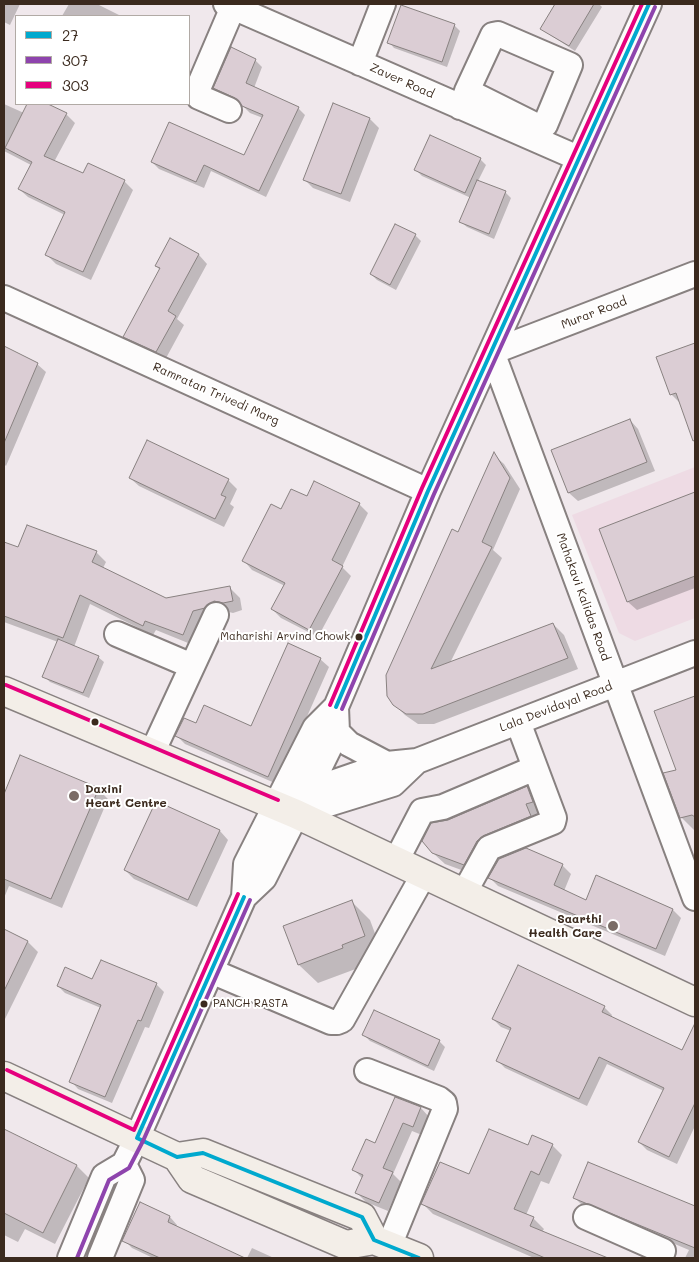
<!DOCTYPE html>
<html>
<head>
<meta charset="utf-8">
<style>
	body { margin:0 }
	#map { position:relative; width:699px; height:1262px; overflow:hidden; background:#f0e8ec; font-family:Mali,sans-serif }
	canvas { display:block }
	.frame { position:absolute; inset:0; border:5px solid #3b2a1e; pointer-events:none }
	.legend { position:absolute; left:15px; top:15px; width:175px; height:90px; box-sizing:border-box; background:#fff; border:1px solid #b1aaa5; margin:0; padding:6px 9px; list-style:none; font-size:15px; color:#3b2a1e }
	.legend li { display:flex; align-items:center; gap:10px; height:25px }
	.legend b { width:25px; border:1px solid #b1aaa5 }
</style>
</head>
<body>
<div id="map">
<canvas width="699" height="1262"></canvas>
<div class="frame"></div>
<ul class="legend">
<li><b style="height:6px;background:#00a9ce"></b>27</li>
<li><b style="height:6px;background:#8e44ad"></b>307</li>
<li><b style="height:6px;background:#e5007d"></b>303</li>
</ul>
</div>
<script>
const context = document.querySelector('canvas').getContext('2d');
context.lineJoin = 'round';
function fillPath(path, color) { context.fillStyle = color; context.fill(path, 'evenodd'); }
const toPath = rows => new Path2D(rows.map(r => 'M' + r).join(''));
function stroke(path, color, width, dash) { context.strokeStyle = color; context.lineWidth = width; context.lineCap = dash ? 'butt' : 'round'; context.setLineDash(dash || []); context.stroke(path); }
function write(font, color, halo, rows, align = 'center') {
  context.font = font + ' Mali,sans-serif'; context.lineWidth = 4; context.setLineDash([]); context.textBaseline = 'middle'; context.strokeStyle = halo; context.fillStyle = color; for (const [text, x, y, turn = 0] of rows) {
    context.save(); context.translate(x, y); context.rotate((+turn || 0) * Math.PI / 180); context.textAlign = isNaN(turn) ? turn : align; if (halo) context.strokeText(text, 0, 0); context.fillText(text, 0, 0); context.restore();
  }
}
const built = toPath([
	[695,467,695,618,635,641,619,633,572,515]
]);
const shadow = toPath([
	[4,4,20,4,10,25,4,22],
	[69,4,97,4,121,16,62,16],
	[556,4,599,4,602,7,575,51,541,29],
	[454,25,460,31,447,67,394,48,389,42],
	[255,60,262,67,254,88,298,108,305,115,266,197,211,171,204,188,159,169,152,162,245,157,263,118,250,113,241,104,222,95,215,88],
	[4,104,24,113,29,104,45,104,66,114,75,123,54,162,84,174,124,181,133,190,91,280,56,264,47,255,65,215,28,197,19,189,31,165,4,151],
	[334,105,370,119,379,128,350,202,313,188,304,179],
	[480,159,486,165,478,181,505,192,511,198,494,239,467,227,461,222,471,198,422,176,416,170],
	[415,235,421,241,396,290,377,280,371,274],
	[199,255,207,264,177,319,184,325,165,360,133,345,124,337,160,270,156,266],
	[695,344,695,438,680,403,671,394,658,358],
	[7,350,37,364,46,372,6,466,4,464,4,358],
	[630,420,638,429,655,471,578,501,569,493,552,451],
	[147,442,228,480,237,489,230,504,234,507,224,527,139,486,130,478],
	[494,455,504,464,520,489,493,550,502,558,450,663,553,624,564,635,578,669,434,724,418,724,405,715,394,704,459,534],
	[695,493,695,588,637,610,628,602,600,530],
	[307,498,359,504,368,513,342,567,351,576,318,637,281,618,272,609,285,586,252,570,244,561,282,510],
	[4,543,19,549,96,552,106,562,103,568,166,599,230,588,240,598,242,610,233,613,225,611,193,645,156,630,153,635,90,604,74,647,98,657,104,662,89,698,50,682,44,676,58,642,4,622],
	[320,659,329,667,277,784,185,744,177,736,196,725,251,727],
	[695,697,695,831,681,817,677,771,656,712],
	[21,757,98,789,108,799,62,908,9,886,4,898,4,796],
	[527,788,538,799,544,813,536,815,541,828,501,843,475,875,445,864,433,853,449,821],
	[157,802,220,831,228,840,197,907,134,879,125,870],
	[562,865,571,874,564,891,586,901,597,877,673,910,681,918,665,956,498,886,490,878],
	[352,902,370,920,383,955,359,964,361,967,318,983,299,965,285,927],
	[4,931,28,942,38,952,4,1021],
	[519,966,604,1007,612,1015,611,1018,683,1052,691,1034,695,1036,695,1126,677,1164,647,1150,639,1142,664,1091,607,1064,587,1106,505,1068,497,1060,511,1031,501,1027,493,1019],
	[93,981,156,984,164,992,149,1028,145,1027,112,1103,78,1089,71,1081,101,1008,65,993,58,986],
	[375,1012,440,1042,445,1047,434,1071,370,1041,364,1035],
	[396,1098,421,1108,429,1117,422,1135,412,1131,393,1174,401,1182,388,1211,366,1202,357,1193,363,1179,354,1170,375,1145],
	[4,1130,77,1166,89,1178,55,1244,25,1229,18,1242,4,1235],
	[552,1145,562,1155,549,1184,541,1181,526,1215,533,1218,544,1229,542,1232,607,1258,534,1258,433,1214,423,1204,469,1176,528,1146],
	[574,1197,685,1222,695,1226,695,1258,685,1258,689,1250,582,1205],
	[170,1217,177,1225,176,1227,242,1258,153,1258,132,1248,124,1240],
	[252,1248,274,1258,247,1258]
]);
const building = toPath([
	[555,4,594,4,569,46,540,29,555,4],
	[401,5,455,24,442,62,387,43,401,5],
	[231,47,256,59,246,83,299,107,259,191,204,165,196,182,151,162,169,122,244,155,263,115,242,106,235,98,213,88,231,47],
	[333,103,370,118,341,194,303,180,333,103],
	[27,104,48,104,67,113,44,156,83,173,88,163,125,180,83,272,45,255,65,212,18,189,32,162,5,148,27,104],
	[430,135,481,158,465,193,414,170,430,135],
	[477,180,506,191,489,234,459,222,477,180],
	[395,224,416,234,390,285,370,274,395,224],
	[170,238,199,254,168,311,176,316,156,352,123,337,160,268,155,266,170,238],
	[695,343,695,440,693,441,676,393,670,395,656,357,695,343],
	[4,346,38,363,4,443,4,346],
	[630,419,647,462,568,493,551,450,630,419],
	[147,440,229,479,221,495,226,497,215,519,129,478,147,440],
	[494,452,510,478,482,542,492,547,431,669,553,623,568,658,423,714,406,714,393,705,387,696,386,675,452,529,458,532,494,452],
	[314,481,360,503,332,560,343,566,309,630,271,609,285,583,242,561,271,504,281,509,291,489,307,496,314,481],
	[695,492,695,576,627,602,599,529,695,492],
	[27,525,97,551,92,562,166,598,230,586,233,601,223,603,214,601,205,608,193,611,183,635,145,621,143,626,80,595,63,638,4,616,4,542,18,547,27,525],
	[58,639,99,656,83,693,42,677,58,639],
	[288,643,321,658,268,777,175,736,184,718,196,723,204,705,251,726,288,643],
	[695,696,695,817,692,815,680,818,663,773,676,770,654,711,695,696],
	[20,755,99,788,51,899,4,879,4,794,20,755],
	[527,786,533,802,526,804,531,816,483,836,477,841,464,865,432,853,422,841,431,823,448,820,527,786],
	[156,801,220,830,188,900,124,870,156,801],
	[526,848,563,864,554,885,586,900,596,875,673,909,656,949,488,878,499,859,526,848],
	[352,900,365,936,342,945,343,948,298,965,283,926,352,900],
	[4,929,28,941,4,991,4,929],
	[101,960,157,983,141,1021,138,1020,105,1097,69,1082,101,1005,57,986,65,967,92,979,101,960],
	[518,965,605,1006,602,1012,682,1050,695,1023,695,1103,669,1157,638,1142,664,1088,599,1057,579,1099,496,1061,511,1028,492,1019,518,965],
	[374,1010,440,1040,428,1066,362,1035,374,1010],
	[395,1097,421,1107,413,1127,403,1123,383,1168,393,1172,379,1203,355,1193,363,1175,352,1170,366,1139,375,1143,395,1097],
	[4,1129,77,1165,43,1233,4,1213,4,1129],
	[489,1129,528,1145,532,1135,553,1144,539,1175,531,1171,514,1209,534,1217,530,1226,608,1258,545,1258,421,1204,440,1162,469,1174,489,1129],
	[588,1162,695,1206,695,1248,573,1198,588,1162],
	[140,1202,170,1216,168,1222,245,1258,160,1258,122,1241,140,1202]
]);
const minor = toPath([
	[226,4,578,158],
	[360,63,383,4],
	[460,107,465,97,467,91,493,35,498,34,570,65,545,125,541,128,467,91],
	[229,110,199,97,197,91,233,7],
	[695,274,492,352,695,898],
	[4,298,428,491],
	[117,634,192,666],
	[336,707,428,491,649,4],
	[336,707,337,732,308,791,264,878,244,897,246,864,315,728,336,707],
	[337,732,349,744,387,764],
	[152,753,216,615],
	[417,761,695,653],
	[296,814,393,784,417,761,387,764,300,794],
	[396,861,422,811,443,807,535,768],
	[464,893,489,848,553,822,554,818,518,722],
	[211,971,331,1022,337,1022,342,1020,424,874],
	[367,1071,439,1099,444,1103,445,1109,389,1246],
	[586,1217,663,1251,660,1258],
	[70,1258,104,1176,124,1164,137,1138,244,897],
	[100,1258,132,1180,124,1164]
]);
const major = toPath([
	[4,691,296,814,695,1002],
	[4,1076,177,1157,192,1179,346,1245,374,1240,419,1258],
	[177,1157,203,1153,362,1217,374,1240]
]);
const bus1 = toPath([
	[336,707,428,491,649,4],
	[137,1138,177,1157,203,1153,362,1217,374,1240,419,1258],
	[137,1138,244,897]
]);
const bus2 = toPath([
	[342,709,434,494,655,7],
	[77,1258,109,1180,129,1168,143,1141,250,900]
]);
const bus3 = toPath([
	[6,685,278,800],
	[330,705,422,488,642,4],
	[7,1070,134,1130,238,894]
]);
const markers = [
	[359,637,4.5,"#3b2a1e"],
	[95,722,4.5,"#3b2a1e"],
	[74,796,6,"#7a6c66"],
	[613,926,6,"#7a6c66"],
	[204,1004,4.5,"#3b2a1e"]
];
const busNames = [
	["Maharishi Arvind Chowk",350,637],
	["PANCH RASTA",213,1004,"left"]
];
const streetNames = [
	["Zaver Road",402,81,24],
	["Murar Road",594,313,-21],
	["Ramratan Trivedi Marg",216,394,24],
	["Mahakavi Kalidas Road",583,597,70],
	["Lala Devidayal Road",556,707,-21]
];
const poiNames = [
	["Daxini",85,789],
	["Heart Centre",85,803],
	["Saarthi",602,919,"right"],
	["Health Care",602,933,"right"]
];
fillPath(built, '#eedbe4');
fillPath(shadow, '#0003');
fillPath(building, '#dbcdd4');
stroke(building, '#888180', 1);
stroke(minor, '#888180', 28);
stroke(major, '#888180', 31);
stroke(minor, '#fdfcfc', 24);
stroke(major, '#f3eee8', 28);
stroke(bus1, '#00a9ce', 4);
stroke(bus2, '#8e44ad', 4);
stroke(bus3, '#e5007d', 4);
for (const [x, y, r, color] of markers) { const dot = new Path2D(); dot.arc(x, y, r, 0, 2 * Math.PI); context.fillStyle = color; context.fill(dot); stroke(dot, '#fff', 2); }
write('11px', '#3b2a1e', '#fff', busNames, 'right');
write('12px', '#3b2a1e', '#fff', streetNames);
write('bold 12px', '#3b2a1e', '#fff', poiNames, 'left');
</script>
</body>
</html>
